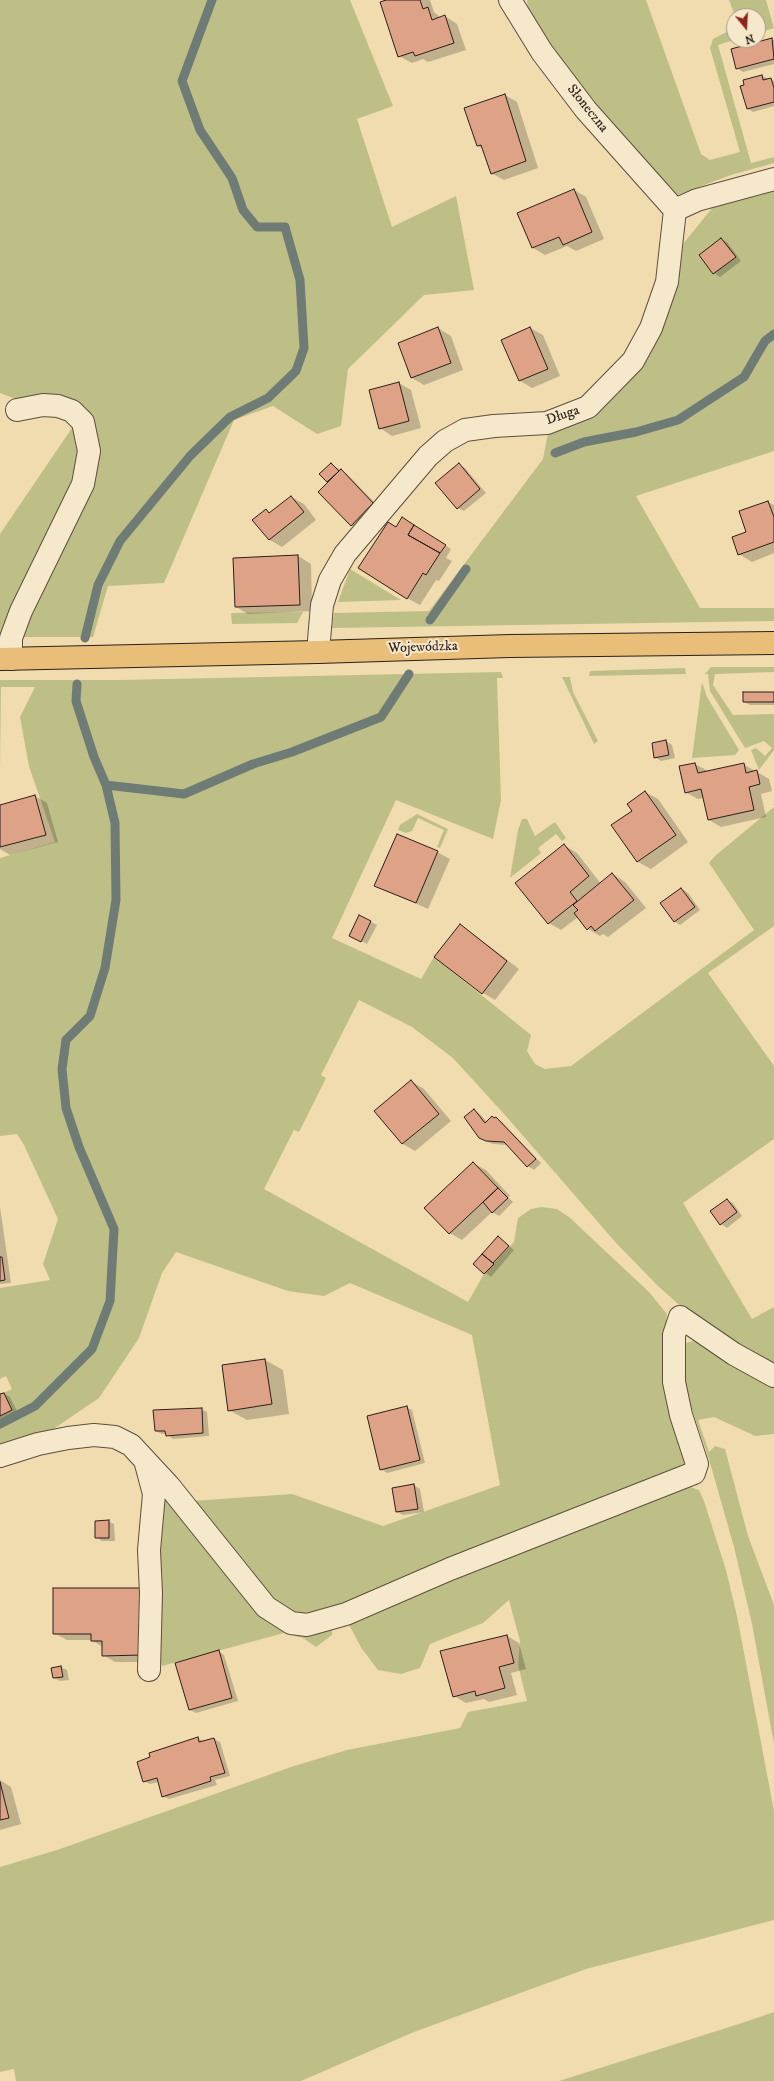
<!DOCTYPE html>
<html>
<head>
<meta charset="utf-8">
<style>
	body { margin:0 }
	#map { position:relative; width:774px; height:2081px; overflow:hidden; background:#f1dcaf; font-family:"IM FELL DW Pica",serif }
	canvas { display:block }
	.north { position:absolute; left:726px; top:8px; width:40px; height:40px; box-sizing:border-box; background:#f6e8cb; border:1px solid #a59884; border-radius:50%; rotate:162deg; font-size:11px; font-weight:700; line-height:16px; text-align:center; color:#2c1f1a }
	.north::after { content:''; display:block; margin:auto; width:14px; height:18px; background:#8f2418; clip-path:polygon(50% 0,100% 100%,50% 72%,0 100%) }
</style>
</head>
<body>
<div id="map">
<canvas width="774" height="2081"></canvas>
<div class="north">N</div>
</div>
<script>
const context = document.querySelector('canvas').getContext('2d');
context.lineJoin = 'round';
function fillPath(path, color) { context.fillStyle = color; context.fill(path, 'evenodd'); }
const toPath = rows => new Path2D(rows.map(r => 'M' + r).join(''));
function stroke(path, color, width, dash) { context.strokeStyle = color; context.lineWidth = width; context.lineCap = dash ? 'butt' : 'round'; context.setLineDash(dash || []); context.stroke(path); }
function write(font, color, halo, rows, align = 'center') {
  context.font = font + ' "IM FELL DW Pica",serif'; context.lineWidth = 4; context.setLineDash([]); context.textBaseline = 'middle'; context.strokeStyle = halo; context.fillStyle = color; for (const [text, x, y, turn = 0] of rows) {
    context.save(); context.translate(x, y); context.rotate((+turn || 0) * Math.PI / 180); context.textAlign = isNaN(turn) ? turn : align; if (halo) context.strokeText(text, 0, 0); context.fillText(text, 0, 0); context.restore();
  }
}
const green = toPath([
	[0,0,350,0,393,106,357,119,392,227,456,196,474,290,424,295,348,369,341,426,317,434,273,406,234,420,164,583,108,586,93,637,0,637,0,534,76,422,0,393],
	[527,0,646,0,701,154,710,160,740,152,710,48,713,39,732,29,734,22,734,40,718,45,751,163,774,157,774,163,731,175,672,197,584,94,528,13],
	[729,0,766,0,774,28,758,33,758,16,735,16],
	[774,186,774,451,636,496,700,608,774,608,774,621,332,628,334,613,429,611,543,459,548,433,606,396,677,259,683,244,713,207,735,196],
	[350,569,401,600,338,602],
	[303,612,297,623,232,624,231,613],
	[711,667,774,667,774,672,715,674,713,685,733,715,774,714,774,750,759,770,751,750,756,748,765,756,772,748,764,741,745,748,710,691,708,674,705,674],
	[685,668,686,674,589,676,590,671],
	[501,672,503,678,497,678,501,800,493,839,396,800,332,938,421,979,434,957,531,1035,527,1051,535,1064,545,1069,571,1066,754,930,709,863,715,856,774,807,774,926,708,973,774,1066,774,1139,683,1203,752,1319,774,1307,774,1368,696,1320,658,1286,617,1244,505,1115,453,1058,412,1027,359,1000,321,1075,326,1078,299,1132,294,1130,264,1189,468,1302,484,1274,514,1242,518,1218,531,1209,542,1207,557,1209,569,1217,649,1292,667,1314,662,1368,665,1392,689,1466,313,1616,297,1614,281,1609,192,1501,292,1494,383,1526,500,1485,472,1335,350,1283,324,1296,288,1291,176,1252,162,1273,139,1338,99,1398,46,1434,0,1447,0,1416,12,1410,4,1393,12,1389,6,1376,0,1379,0,1288,50,1280,43,1264,58,1219,24,1145,17,1134,0,1136,0,858,55,842,29,766,20,717,35,687,1,687,0,768,0,680,119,680],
	[562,677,570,677,573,692,598,741,594,744],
	[702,682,707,697,739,750,735,755,692,758],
	[417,814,448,829,440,848,437,847,444,830,418,818,412,831,406,833,398,830,400,825],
	[522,819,527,819,535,836,555,822,566,838,562,841,556,834,538,848,541,853,510,878,518,830],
	[693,1341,703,1344,774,1384,774,1434,755,1436,714,1417,698,1420,709,1452,715,1446,725,1449,748,1536,774,1605,774,1744,752,1624,734,1547,709,1459,687,1395,683,1374,682,1347,686,1343],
	[690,1487,699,1490,704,1501,726,1570,737,1616,774,1811,774,1920,586,1969,414,2032,301,2081,16,2081,14,2069,0,2072,0,1867,57,1850,291,1767,347,1750,460,1728,468,1712,527,1701,518,1665,520,1641,509,1600,483,1623,430,1644,420,1668,401,1674,378,1670,362,1649,347,1621,677,1489],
	[161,1488,259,1610,332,1627,332,1635,316,1647,303,1638,284,1633,162,1666,159,1655],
	[774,2012,774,2081,559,2081,745,2022]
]);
const shadow = toPath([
	[389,0,430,0,434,12,441,18,445,16,457,24,466,50,428,62,423,59,412,63,399,56],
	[772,39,774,40,774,64,743,72,737,68],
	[762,76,774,81,774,106,753,112,747,108],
	[505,95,517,102,538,168,504,180,491,173,483,149,478,146,465,109],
	[574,190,586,197,604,239,576,251,567,246,545,255,533,248,518,214],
	[721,239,727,242,741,261,720,277,714,273,700,255],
	[438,328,451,336,463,370,424,385,412,378],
	[530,328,543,335,560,376,532,388,520,381,502,340],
	[399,383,411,390,421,428,392,436,380,428],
	[331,464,347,474,379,507,357,528,351,525,329,482,321,474],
	[459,465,465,468,486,493,464,511,458,508],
	[291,497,304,504,316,520,282,547,270,540,254,520,266,510,271,513],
	[768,502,774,505,774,553,752,562,739,554,747,532],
	[397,528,426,533,451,549,446,558,452,561,439,581,436,580,420,605,407,598],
	[298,556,311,564,312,611,248,614,236,607,234,559],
	[774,693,774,705,750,705,744,702],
	[666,741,672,745,675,758,661,761,655,757],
	[695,764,708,771,743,764,769,779,772,791,761,794,766,817,721,827,709,820,704,798,698,799,685,792],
	[645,792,658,799,688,842,651,869,638,862,613,825,633,811],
	[35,796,47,803,58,842,10,855,0,849,0,806],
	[564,845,577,853,601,884,613,874,625,882,646,908,608,937,603,934,600,936,588,929,578,917,561,930,549,923],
	[437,852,450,859,428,909,375,885],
	[682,889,688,893,700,910,680,925,674,921],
	[360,916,377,925,367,944,357,939],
	[460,926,472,933,519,969,495,1000,483,993],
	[411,1081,424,1089,451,1121,415,1151,403,1144,376,1111],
	[474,1110,480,1114,487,1122,496,1118,502,1122,541,1163,534,1170,528,1166,508,1145,493,1144,486,1141],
	[473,1163,486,1170,510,1196,508,1197,513,1202,499,1216,492,1212,462,1240,450,1233],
	[727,1200,733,1203,742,1216,727,1228,721,1224],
	[0,1207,11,1283,0,1284],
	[498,1237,514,1250,491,1277,474,1264],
	[265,1360,283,1370,289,1414,247,1420,229,1410],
	[4,1394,10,1397,18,1413,0,1422,0,1395],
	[406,1407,412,1410,425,1463,387,1473,381,1469],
	[201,1409,207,1412,209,1436,173,1439,167,1434,162,1434,156,1431],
	[414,1485,420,1489,424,1512,403,1515,397,1512],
	[108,1521,114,1524,115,1541,102,1541,96,1537],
	[54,1589,154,1662,115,1662,103,1655,103,1647,91,1640,67,1640,54,1633],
	[507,1636,519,1643,526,1669,511,1673,517,1695,489,1702,484,1699,466,1703,454,1696],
	[218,1651,224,1655,238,1701,196,1713,190,1710],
	[61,1667,67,1670,69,1680,60,1681,54,1678],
	[198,1738,204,1742,214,1739,220,1742,230,1776,215,1780,217,1785,169,1799,163,1796,159,1782,150,1784,144,1781],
	[0,1780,11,1787,21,1824,0,1830]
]);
const stream = toPath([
	[555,453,584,442,636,432,678,420,744,377,765,341,774,334],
	[430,620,466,569],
	[85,638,98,585,120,541,190,456,230,417,268,398,296,371,304,348,300,280,285,227,257,227,243,210,232,178,200,130,182,81,212,0],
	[106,785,184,794,253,764,292,752,381,717,409,674],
	[0,1424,35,1406,92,1349,110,1301,114,1229,79,1147,66,1108,62,1069,66,1040,90,1016,105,968,116,900,115,823,106,785,94,757,76,701,77,684]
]);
const building = toPath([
	[386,0,420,0,423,9,428,7,432,20,445,15,454,43,415,56,413,52,398,57,380,2,386,0],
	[772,38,774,59,736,69,731,49,772,38],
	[762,75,763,80,771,78,774,88,774,102,747,109,740,86,744,85,743,80,762,75],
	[505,94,526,161,491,174,481,145,477,146,464,108,505,94],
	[574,189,592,232,563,245,559,237,532,248,517,213,574,189],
	[721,238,736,257,713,274,699,255,721,238],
	[438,327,451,363,411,378,398,343,438,327],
	[530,327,548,369,519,381,501,340,530,327],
	[399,382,409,421,379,429,369,390,399,382],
	[331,463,339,471,327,482,319,474,331,463],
	[459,463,480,489,457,509,435,483,459,463],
	[341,469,373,503,351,526,318,492,341,469],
	[291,496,304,512,269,540,252,520,266,509,269,513,291,496],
	[768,501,774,517,774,542,738,555,732,537,746,532,739,511,768,501],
	[402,517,414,525,408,535,440,553,426,575,423,573,407,599,358,568,388,522,396,527,402,517],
	[414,525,446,545,440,553,408,535,414,525],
	[298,555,300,605,235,607,233,558,298,555],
	[743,692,774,692,774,702,743,702,743,692],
	[666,740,669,755,654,758,652,743,666,740],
	[695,763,698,773,744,763,746,773,757,770,760,784,749,787,754,810,708,820,701,789,685,793,679,766,695,763],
	[645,791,676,835,637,862,611,825,632,811,627,804,645,791],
	[35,795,46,835,0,847,0,805,35,795],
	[397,834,438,851,416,903,374,886,397,834],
	[564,844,589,876,570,892,577,901,548,924,515,883,564,844],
	[612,873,634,900,595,931,591,926,587,930,574,913,578,910,573,905,612,873],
	[681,888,695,907,674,922,660,903,681,888],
	[359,915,371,921,361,942,349,936,359,915],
	[460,924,507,961,482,994,434,957,460,924],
	[411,1080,439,1114,402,1144,374,1111,411,1080],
	[474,1109,485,1123,492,1116,494,1118,496,1117,536,1159,527,1167,504,1142,486,1141,479,1138,464,1117,474,1109],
	[473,1162,498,1188,449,1234,424,1208,473,1162],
	[498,1188,508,1198,492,1213,483,1202,498,1188],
	[727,1199,737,1212,720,1225,710,1211,727,1199],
	[498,1236,509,1246,493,1263,482,1254,498,1236],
	[482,1254,494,1264,484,1274,473,1264,482,1254],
	[0,1257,2,1257,5,1280,0,1281,0,1257],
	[265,1359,272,1404,228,1411,222,1365,265,1359],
	[4,1393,12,1410,0,1416,0,1394,4,1393],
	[407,1406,420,1460,380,1470,367,1416,407,1406],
	[202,1408,203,1433,166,1436,165,1431,155,1431,153,1410,202,1408],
	[414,1484,418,1509,396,1512,392,1488,414,1484],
	[109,1520,109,1538,95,1538,95,1521,109,1520],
	[53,1588,142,1588,142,1655,102,1656,102,1641,91,1641,91,1634,53,1634,53,1588],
	[507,1635,514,1663,499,1667,505,1688,476,1696,475,1691,453,1697,440,1651,507,1635],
	[219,1650,232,1698,189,1710,175,1663,219,1650],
	[61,1666,63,1677,53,1678,51,1668,61,1666],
	[198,1737,199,1742,214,1738,225,1773,210,1777,211,1781,162,1797,157,1778,143,1782,137,1762,150,1757,149,1753,198,1737],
	[0,1782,9,1818,0,1820,0,1782]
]);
const minor = toPath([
	[510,0,542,52,586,110,675,210],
	[675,210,697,200,774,179],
	[318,652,322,605,330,580,345,554,428,456,445,441,465,430,494,426,547,423,588,407,633,361,651,328,667,282,675,210],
	[11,659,11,638,21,611,83,484,89,451,83,422,72,411,58,406,43,405,17,410],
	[0,1456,38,1444,68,1438,94,1435,115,1437,131,1445,169,1486,266,1607,291,1623,307,1625,346,1614,450,1569,694,1473,697,1464,681,1415,674,1382,674,1335,680,1317,734,1354,774,1376],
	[146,1464,154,1494,149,1550,151,1593,149,1670]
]);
const major = toPath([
	[0,659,318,652,510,646,774,643]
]);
const streetNames = [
	["Słoneczna",587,109,51],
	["Długa",563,416,-19],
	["Wojewódzka",423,648,-2]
];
fillPath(green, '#bebf87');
fillPath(shadow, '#0003');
stroke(stream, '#6f7c75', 9);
fillPath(building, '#dea286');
stroke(building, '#2c1f1a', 1);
stroke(minor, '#5d4e3f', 24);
stroke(major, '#2c1f1a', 24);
stroke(minor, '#f6e8cb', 22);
stroke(major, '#e8be78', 22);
write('14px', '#2c1f1a', '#f6e8cb', streetNames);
</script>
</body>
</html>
